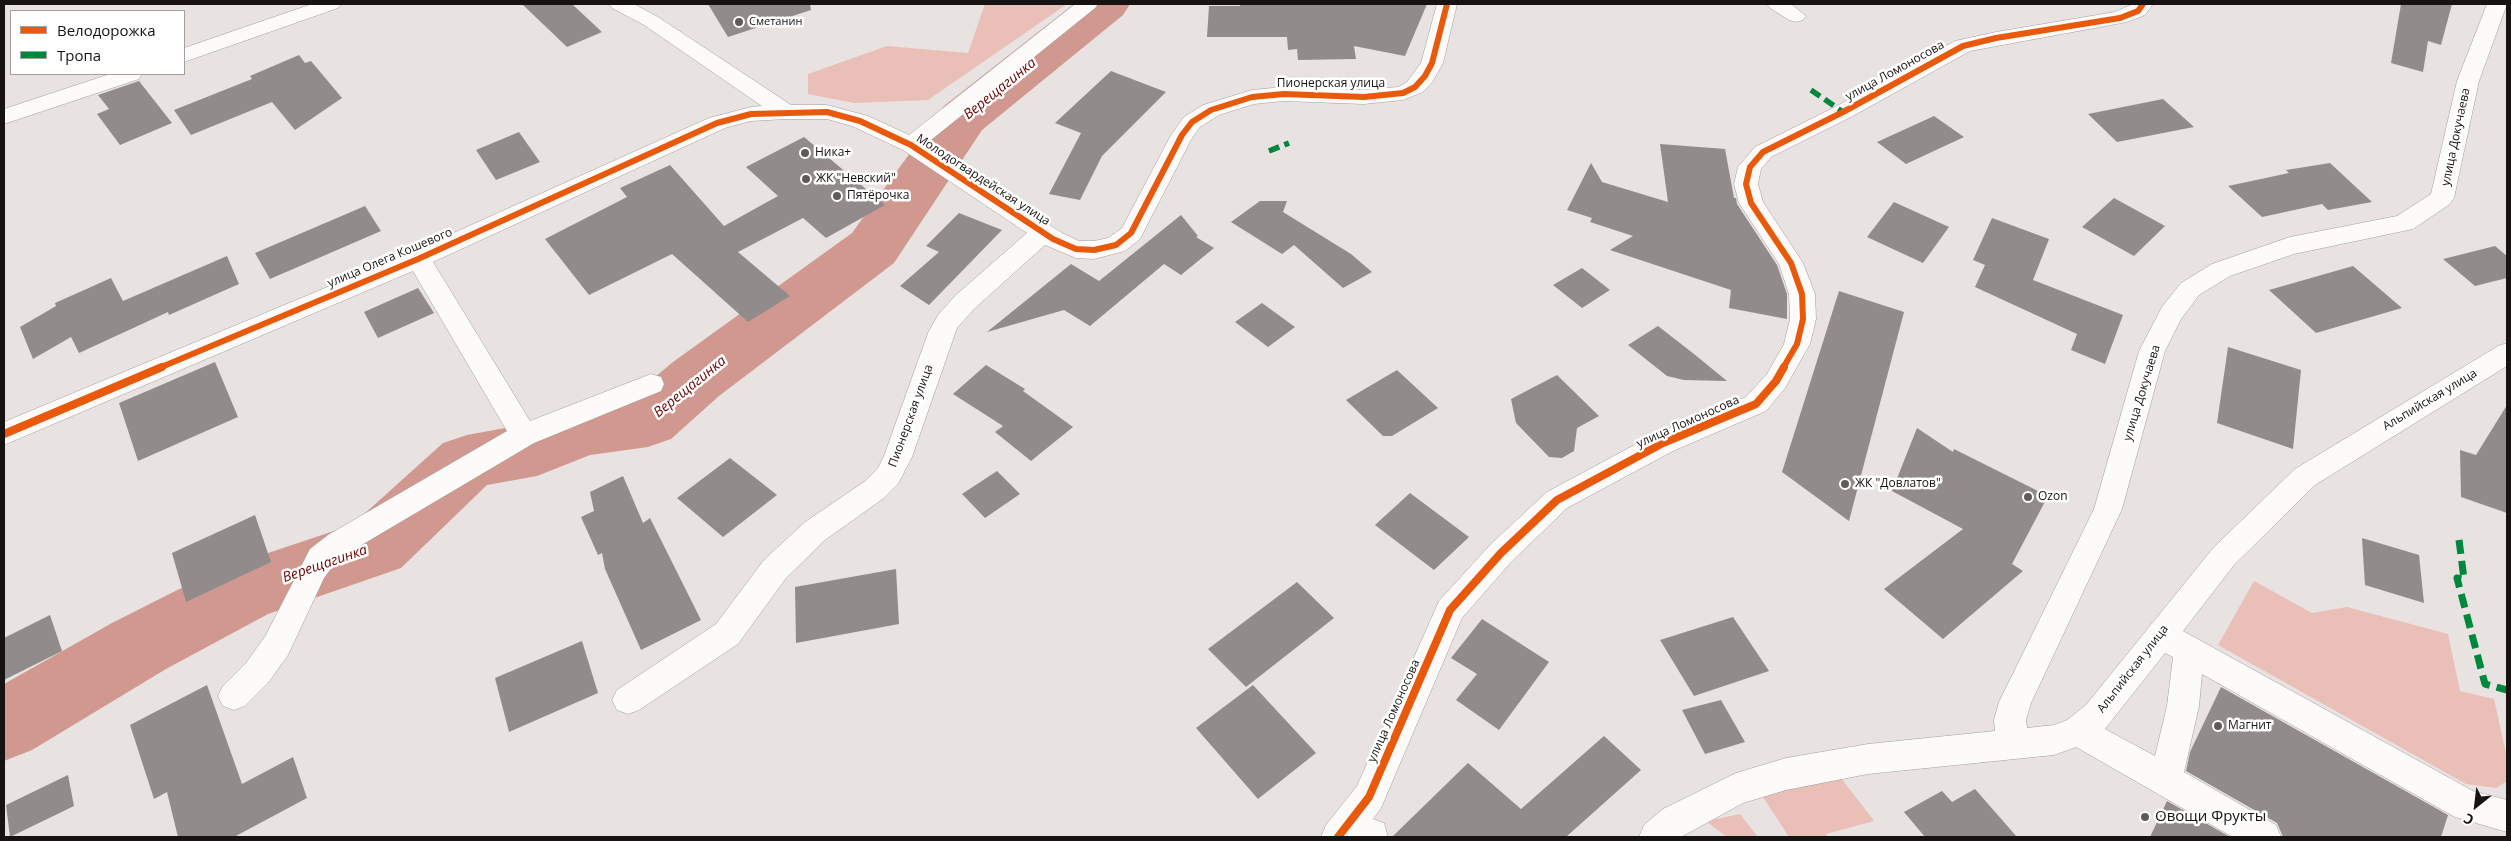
<!DOCTYPE html>
<html>
<head>
<meta charset="utf-8">
<style>
	body { margin:0 }
	#map { position:relative; width:2511px; height:841px; overflow:hidden; background:#e8e2e1; font-family:"Open Sans",sans-serif }
	canvas { display:block }
	.frame { position:absolute; inset:0; border:5px solid #161312; pointer-events:none }
	.legend { position:absolute; left:10px; top:10px; width:175px; height:65px; box-sizing:border-box; background:#fff; border:1px solid #a2a1a0; margin:0; padding:6px 9px; list-style:none; font-size:15px; color:#161312 }
	.legend li { display:flex; align-items:center; gap:10px; height:25px }
	.legend b { width:25px; border:1px solid #a2a1a0 }
	.north { position:absolute; left:2451px; top:781px; width:50px; height:50px; -webkit-text-stroke:4px #fff; paint-order:stroke; rotate:209deg; font-size:14px; font-weight:700; line-height:20px; text-align:center; color:#161312 }
	.north::after { content:''; display:block; margin:auto; width:18px; height:22px; background:#161312; clip-path:polygon(50% 0,100% 100%,50% 72%,0 100%) }
</style>
</head>
<body>
<div id="map">
<canvas width="2511" height="841"></canvas>
<div class="frame"></div>
<ul class="legend">
<li><b style="height:6px;background:#e8590c"></b>Велодорожка</li>
<li><b style="height:6px;background:#00873e"></b>Тропа</li>
</ul>
<div class="north">С</div>
</div>
<script>
const context = document.querySelector('canvas').getContext('2d');
context.lineJoin = 'round';
function fillPath(path, color) { context.fillStyle = color; context.fill(path, 'evenodd'); }
const toPath = rows => new Path2D(rows.map(r => 'M' + r).join(''));
function stroke(path, color, width, dash) { context.strokeStyle = color; context.lineWidth = width; context.lineCap = dash ? 'butt' : 'round'; context.setLineDash(dash || []); context.stroke(path); }
function write(font, color, halo, rows, align = 'center') {
  context.font = font + ' "Open Sans",sans-serif'; context.lineWidth = 5; context.setLineDash([]); context.textBaseline = 'middle'; context.strokeStyle = halo; context.fillStyle = color; for (const [text, x, y, turn = 0] of rows) {
    context.save(); context.translate(x, y); context.rotate((+turn || 0) * Math.PI / 180); context.textAlign = isNaN(turn) ? turn : align; if (halo) context.strokeText(text, 0, 0); context.fillText(text, 0, 0); context.restore();
  }
}
const green = toPath([
	[985,4,1067,4,928,100,854,103,808,94,808,74,887,46,968,53],
	[2254,581,2312,613,2347,607,2448,634,2460,691,2494,699,2507,758,2507,781,2496,788,2466,784,2218,645],
	[1841,778,1874,821,1826,834,1827,837,1789,837,1759,791],
	[1740,814,1758,837,1727,837,1707,822,1695,824,1683,837,1670,837,1680,827,1707,821]
]);
const river = toPath([
	[1074,4,1130,4,1123,15,982,130,894,263,719,396,671,439,648,447,590,455,537,476,487,485,401,568,268,614,166,669,32,750,4,761,4,684,112,623,217,570,352,525,443,443,467,435,527,424,580,404,631,397,673,362,852,233,944,106,1074,4]
]);
const building = toPath([
	[522,4,572,4,602,32,567,47],
	[708,4,810,4,811,10,728,37],
	[1240,4,1427,4,1405,56,1354,46,1356,59,1298,60,1297,49,1288,50,1287,37,1207,37,1209,6,1240,6],
	[2401,4,2452,4,2441,45,2428,41,2423,72,2391,63],
	[299,55,305,63,311,61,342,98,295,130,272,102,191,135,174,110,252,79,250,76],
	[1111,71,1166,92,1102,156,1080,200,1049,194,1081,133,1055,123],
	[139,81,172,123,120,145,97,114,109,109,98,95],
	[2163,99,2194,127,2117,142,2088,114],
	[1934,116,1964,137,1906,164,1877,142],
	[519,132,540,162,496,180,476,150],
	[804,137,885,205,826,238,803,218,738,252,790,296,748,322,672,254,589,295,545,239,627,197,620,188,670,165,724,226,778,196,746,167],
	[1660,144,1725,149,1734,198,1736,198,1737,204,1777,265,1787,294,1787,319,1729,308,1731,290,1610,250,1633,236,1590,222,1592,218,1567,210,1591,163,1602,182,1668,202],
	[2330,163,2372,202,2328,210,2322,204,2262,217,2228,186,2289,173,2286,170],
	[2114,198,2165,226,2134,256,2082,227],
	[1260,201,1287,201,1283,212,1351,254,1372,272,1343,288,1294,245,1282,254,1231,222],
	[1894,202,1949,227,1923,263,1867,237],
	[365,206,381,231,270,279,255,253],
	[959,213,1002,230,929,305,900,286,939,252,926,246],
	[1181,215,1198,236,1196,237,1214,248,1181,275,1164,264,1090,326,1064,310,987,332,1071,264,1099,281],
	[1992,218,2049,239,2033,280,2123,315,2105,364,2071,350,2077,334,1975,287,1985,265,1973,260],
	[2495,246,2507,256,2507,278,2475,286,2443,259],
	[227,256,239,284,169,315,168,312,79,353,71,337,33,359,20,327,56,306,55,303,111,278,123,301],
	[2353,266,2402,308,2316,333,2269,290],
	[1582,268,1610,290,1582,308,1553,285],
	[418,288,434,313,378,338,364,312],
	[1839,291,1904,312,1849,521,1782,472],
	[1262,303,1295,327,1268,347,1235,322],
	[1658,326,1694,354,1727,381,1684,380,1667,376,1628,345],
	[2228,347,2301,370,2293,449,2217,423],
	[215,362,238,417,138,461,119,403],
	[986,365,1025,389,1023,391,1073,427,1031,461,995,432,1003,426,953,394],
	[1397,370,1438,408,1392,436,1383,436,1346,400],
	[1557,375,1599,416,1577,428,1574,451,1562,458,1549,457,1516,423,1511,399],
	[2507,405,2507,513,2461,497,2460,450,2476,455],
	[1917,428,1953,452,1954,449,2048,496,2012,564,2023,571,1943,639,1884,589,1963,529,1892,491],
	[730,458,777,495,723,537,677,498],
	[997,471,1020,494,985,518,962,494],
	[623,476,643,523,650,518,701,620,641,650,605,569,602,553,598,555,581,517,594,511,590,492],
	[1410,493,1469,537,1434,570,1375,525],
	[255,515,271,562,186,602,172,553],
	[2362,538,2419,555,2424,603,2365,585],
	[896,569,899,624,796,643,795,587],
	[1297,582,1334,618,1246,687,1208,649],
	[50,615,62,651,4,680,4,638],
	[1733,617,1769,671,1694,696,1660,640],
	[1482,619,1549,662,1499,730,1456,700,1477,674,1451,658],
	[582,641,598,693,509,732,495,678],
	[207,685,242,784,293,757,307,798,234,837,178,837,167,792,154,799,130,725],
	[1253,685,1316,753,1258,799,1196,728],
	[2221,687,2448,815,2441,837,2283,837,2277,823,2186,771,2190,752],
	[1721,700,1745,742,1705,754,1682,710],
	[1604,736,1641,770,1566,837,1392,837,1468,763,1521,809],
	[68,775,74,806,10,837,6,805],
	[1975,789,2017,837,1925,837,1904,812,1942,791,1952,802],
	[2167,801,2230,837,2150,837]
]);
const minor = toPath([
	[312,4,341,4,338,8,184,62,184,48,312,4],
	[609,4,634,4,658,17,791,105,827,105,868,116,909,135,1075,4,1098,4,1095,8,926,144,1062,233,1079,241,1094,241,1108,238,1122,228,1171,135,1184,117,1203,105,1252,90,1284,87,1364,90,1398,87,1407,82,1421,63,1437,4,1457,4,1443,63,1433,81,1423,92,1403,100,1364,104,1284,101,1254,104,1219,115,1200,127,1192,138,1143,233,1140,239,1125,251,1094,259,1076,258,1045,245,974,309,957,328,912,457,898,484,884,498,825,540,786,578,738,644,639,710,628,714,617,710,612,700,617,690,716,624,764,560,805,522,864,482,878,468,884,456,928,333,938,315,956,295,1027,233,903,150,852,126,827,119,786,119,751,121,725,128,433,262,530,421,651,374,661,377,664,384,661,391,534,443,348,553,332,567,324,578,288,655,268,683,245,706,234,710,223,706,218,696,223,686,246,663,266,635,310,549,328,535,507,431,413,271,4,445,4,422,409,253,709,118,751,107,762,106,644,25,612,8,609,4],
	[1767,4,1791,4,1806,16,1803,20,1796,22,1789,20,1770,8,1767,4],
	[2133,4,2153,4,2145,15,2127,22,1970,51,1851,117,1771,157,1761,169,1758,184,1763,202,1803,263,1815,294,1816,319,1810,344,1785,388,1766,411,1673,451,1567,508,1511,562,1462,618,1381,808,1373,819,1384,823,1388,837,1321,837,1326,825,1357,786,1439,601,1491,544,1547,492,1653,435,1746,397,1767,374,1784,344,1790,319,1789,294,1779,264,1739,203,1734,184,1738,167,1755,147,1835,107,1955,41,1996,32,2115,12,2133,4],
	[2487,4,2507,4,2479,81,2454,198,2450,204,2413,229,2294,254,2230,276,2199,295,2181,319,2165,351,2122,509,2031,703,2026,720,2027,728,2054,725,2067,720,2086,705,2214,547,2295,469,2498,346,2507,343,2507,366,2315,485,2234,565,2183,631,2473,791,2507,800,2507,832,2455,817,2202,674,2199,706,2184,772,2276,825,2281,837,2233,837,2076,747,2054,755,1868,774,1786,790,1743,803,1681,837,1639,837,1644,825,1663,809,1736,773,1786,758,1868,744,1995,731,1994,720,1999,702,2094,509,2139,351,2162,307,2181,283,2212,264,2290,237,2397,216,2431,194,2457,81,2487,4],
	[2165,653,2173,657,2167,706,2155,756,2105,729,2165,653],
	[110,74,142,74,139,79,4,124,4,109,110,74]
]);
const quietFar1 = toPath([
	[1811,90,1843,112],
	[1269,151,1289,143]
]);
const quiet = toPath([
	[2459,540,2464,579,2457,578,2485,684,2507,690]
]);
const cyclewayFar1 = toPath([
	[159,368,418,259,717,123,751,114,827,112,860,121,911,145,1053,239,1076,249,1094,250,1116,245,1131,233,1182,135,1192,122,1211,110,1252,97,1284,94,1364,97,1403,93,1415,87,1425,76,1432,63,1447,4],
	[1783,368,1797,344,1803,319,1802,294,1791,263,1751,203,1746,184,1750,167,1763,152,1843,112,1963,46,1996,38,2120,18,2138,11,2143,4]
]);
const cycleway = toPath([
	[4,434,162,367],
	[1338,837,1369,797,1450,610,1501,553,1557,500,1663,443,1756,404,1776,381,1784,367]
]);
const markers = [
	[739,22,5,"#605b5a"],
	[805,153,5,"#605b5a"],
	[806,179,5,"#605b5a"],
	[837,196,5,"#605b5a"],
	[1845,484,5,"#605b5a"],
	[2028,497,5,"#605b5a"],
	[2218,726,5,"#605b5a"],
	[2145,817,5,"#605b5a"]
];
const farPoinames = [
	["Сметанин",749,22]
];
const streetNames = [
	["улица Ломоносова",1895,71,-29],
	["Пионерская улица",1331,84],
	["улица Докучаева",2456,137,-78],
	["Молодогвардейская улица",983,180,33],
	["улица Олега Кошевого",390,258,-23],
	["улица Докучаева",2142,393,-73],
	["Альпийская улица",2430,400,-31],
	["Пионерская улица",911,416,-70],
	["улица Ломоносова",1688,422,-24],
	["Альпийская улица",2133,669,-52],
	["улица Ломоносова",1394,711,-66]
];
const poiNames = [
	["Ника+",815,153],
	["ЖК \"Невский\"",816,179],
	["Пятёрочка",847,196],
	["ЖК \"Довлатов\"",1855,484],
	["Ozon",2038,497],
	["Магнит",2228,726]
];
const waterNames = [
	["Верещагинка",1000,89,-39],
	["Верещагинка",690,387,-39],
	["Верещагинка",325,564,-19]
];
const nearPoinames = [
	["Овощи Фрукты",2155,817]
];
fillPath(green, '#e9bfb8');
fillPath(river, '#d1988f');
fillPath(building, '#918c8b');
stroke(minor, '#a29e9d', 1);
fillPath(minor, '#fcfbfa');
stroke(quietFar1, '#00873e', 5.5, [11, 5.5]);
stroke(quiet, '#00873e', 7, [14, 7]);
stroke(cyclewayFar1, '#e8590c', 6);
stroke(cycleway, '#e8590c', 8);
for (const [x, y, r, color] of markers) { const dot = new Path2D(); dot.arc(x, y, r, 0, 2 * Math.PI); context.fillStyle = color; context.fill(dot); stroke(dot, '#fff', 2); }
write('11px', '#161312', '#fff', farPoinames, 'left');
write('12px', '#161312', '#fff', streetNames);
write('12px', '#161312', '#fff', poiNames, 'left');
write('italic 14px', '#690501', '#fff', waterNames);
write('15px', '#161312', '#fff', nearPoinames, 'left');
</script>
</body>
</html>
